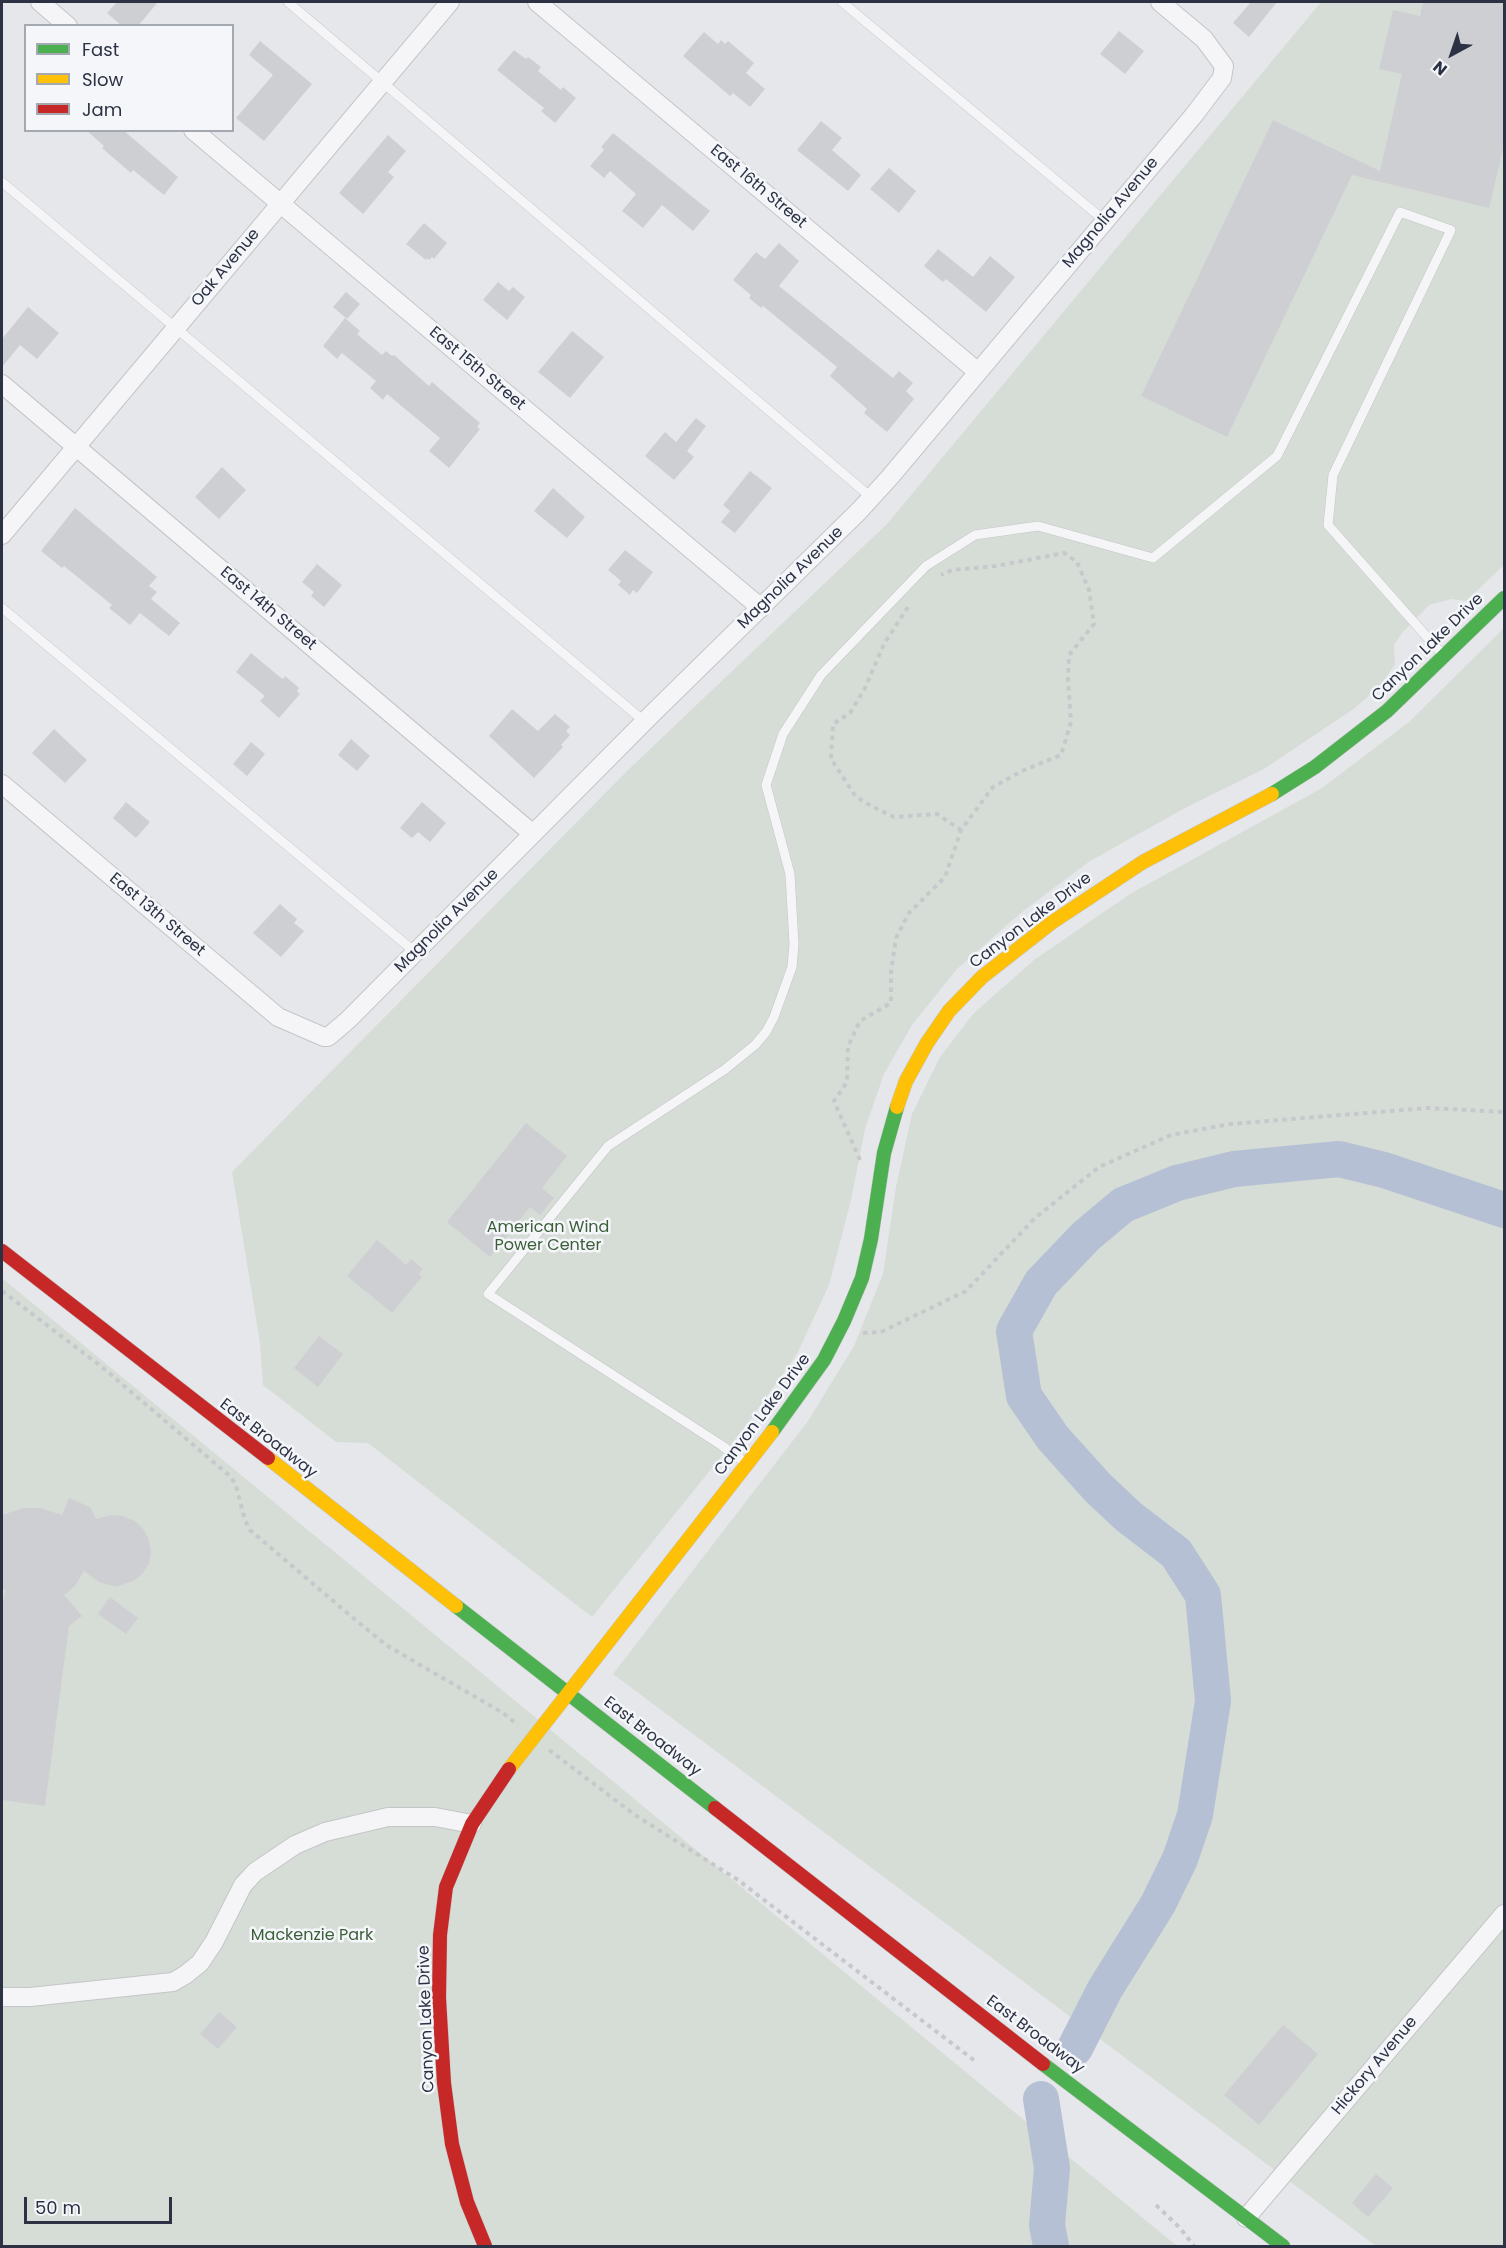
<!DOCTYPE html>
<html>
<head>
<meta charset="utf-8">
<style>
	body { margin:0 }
	#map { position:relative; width:1506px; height:2248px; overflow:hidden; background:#e6e7ea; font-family:Poppins,sans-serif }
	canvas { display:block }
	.frame { position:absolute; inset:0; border:3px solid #2c3244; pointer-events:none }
	.legend { position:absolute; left:24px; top:24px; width:210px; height:108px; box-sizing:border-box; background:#f4f6f9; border:2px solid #a4a8b1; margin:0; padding:8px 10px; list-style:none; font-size:18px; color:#2c3244 }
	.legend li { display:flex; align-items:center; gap:12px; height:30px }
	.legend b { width:30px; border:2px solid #a4a8b1 }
	.north { position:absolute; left:1422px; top:24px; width:60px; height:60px; -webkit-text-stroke:4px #f4f6f9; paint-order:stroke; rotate:220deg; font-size:16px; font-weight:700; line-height:24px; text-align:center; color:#2c3244 }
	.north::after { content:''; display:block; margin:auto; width:21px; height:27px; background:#2c3244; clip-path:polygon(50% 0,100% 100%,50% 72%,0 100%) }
	.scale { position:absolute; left:24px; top:2197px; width:148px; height:27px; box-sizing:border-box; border:3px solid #2c3244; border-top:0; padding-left:8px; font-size:18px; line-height:21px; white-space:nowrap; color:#2c3244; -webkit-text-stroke:4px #f4f6f9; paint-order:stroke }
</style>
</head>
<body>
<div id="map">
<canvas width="1506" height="2248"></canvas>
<div class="frame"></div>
<ul class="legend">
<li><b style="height:8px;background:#4caf50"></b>Fast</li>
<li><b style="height:8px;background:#ffc107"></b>Slow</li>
<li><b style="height:8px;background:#c62828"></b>Jam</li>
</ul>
<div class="north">N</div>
<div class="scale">50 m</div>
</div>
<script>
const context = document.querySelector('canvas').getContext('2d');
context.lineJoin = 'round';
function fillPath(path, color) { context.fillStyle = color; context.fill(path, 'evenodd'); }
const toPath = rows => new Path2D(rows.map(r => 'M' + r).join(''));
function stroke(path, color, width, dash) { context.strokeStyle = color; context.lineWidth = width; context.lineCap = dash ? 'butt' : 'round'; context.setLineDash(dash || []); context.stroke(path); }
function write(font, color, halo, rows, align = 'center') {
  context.font = font + ' Poppins,sans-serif'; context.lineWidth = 5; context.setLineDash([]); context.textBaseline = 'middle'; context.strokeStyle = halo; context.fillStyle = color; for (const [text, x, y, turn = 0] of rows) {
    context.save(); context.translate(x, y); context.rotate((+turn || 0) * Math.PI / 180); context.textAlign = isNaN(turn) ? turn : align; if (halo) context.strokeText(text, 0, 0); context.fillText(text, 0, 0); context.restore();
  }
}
const green = toPath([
	[1321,2,1504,2,1504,565,1466,601,1452,599,1429,605,1402,633,1394,645,1395,664,1381,685,1355,708,1264,769,1185,808,1090,861,1022,912,957,969,912,1025,884,1074,865,1129,851,1200,829,1285,797,1354,745,1427,592,1617,368,1443,336,1442,263,1385,260,1343,232,1172,627,771,887,524],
	[1504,628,1504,2246,1376,2246,613,1674,808,1421,854,1346,883,1274,896,1187,912,1114,940,1057,973,1014,1034,960,1130,894,1322,788,1409,722],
	[2,1278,1177,2246,2,2246]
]);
const river = toPath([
	[1075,2048,1105,1989,1158,1904,1180,1859,1195,1815,1213,1701,1203,1595,1176,1553,1129,1517,1098,1488,1053,1438,1024,1396,1014,1331,1041,1283,1086,1236,1123,1205,1177,1183,1234,1169,1339,1159,1384,1170,1504,1210],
	[1041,2099,1052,2168,1047,2225,1051,2246]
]);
const building = toPath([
	[117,2,158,2,138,26,122,26,107,13],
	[1251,2,1277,2,1249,37,1233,23],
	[1423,2,1504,2,1504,145,1489,208,1352,175,1227,437,1141,396,1273,120,1380,171,1402,74,1379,69,1393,10,1420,16],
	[1119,31,1144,51,1125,74,1100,54],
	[704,32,718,44,721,40,725,44,728,41,754,63,746,73,765,89,750,107,733,93,730,96,683,56],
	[260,41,312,84,264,141,236,118,273,75,249,55],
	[514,50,526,59,528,57,541,67,538,71,561,90,563,87,576,98,555,123,541,111,544,108,497,70],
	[821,121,842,138,832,150,861,175,848,191,797,150],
	[86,130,123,130,178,177,164,195,133,170,131,173,102,148,104,146],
	[613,133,710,211,693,231,662,205,643,228,622,211,636,194,610,171,604,178,590,166,604,150,601,147],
	[388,135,406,151,388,172,394,177,363,214,339,193],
	[889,168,916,191,899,213,870,189],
	[424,223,447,243,434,259,432,257,429,260,427,258,426,260,406,244],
	[779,243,799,261,779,286,893,378,899,371,913,383,906,391,914,399,887,432,864,413,867,409,830,376,837,367,763,306,761,308,749,298,751,295,733,280,756,252,765,259],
	[938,249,973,277,990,256,1015,277,986,312,946,279,943,282,924,266],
	[498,282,509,291,513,287,525,297,507,320,483,300],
	[346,292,360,304,347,319,333,307],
	[28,307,59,333,37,359,20,345,2,367,2,339],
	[345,318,360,331,357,334,382,355,386,351,392,356,394,355,429,386,432,382,480,423,477,427,480,429,449,468,429,451,440,438,387,394,383,400,370,388,376,381,342,353,337,359,323,346],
	[572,331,604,357,570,398,538,372],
	[696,418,706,426,687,451,694,457,674,480,645,456,665,432,676,442],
	[222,467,246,490,219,519,195,497],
	[750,471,772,488,735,533,721,522,730,511,723,505],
	[553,488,585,517,567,538,534,511],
	[75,508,157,577,149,586,157,592,151,599,180,623,169,636,140,613,130,625,109,608,112,605,64,566,62,568,41,551],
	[625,550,653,572,637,593,633,590,630,595,618,585,621,581,608,570],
	[317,564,342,585,324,607,311,596,314,592,302,582],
	[251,653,280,677,283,679,285,676,299,688,297,691,300,694,279,718,260,701,265,696,236,672],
	[512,709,538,731,555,714,570,727,566,731,570,735,561,745,563,747,534,778,489,736],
	[54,729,87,760,65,783,32,753],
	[351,739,370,756,357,771,338,755],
	[251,742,265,754,247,776,233,764],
	[126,802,150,822,136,838,113,818],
	[422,802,446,823,430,842,418,832,412,838,400,828],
	[280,904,297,919,294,923,304,931,281,957,253,933],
	[526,1123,567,1156,542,1188,554,1198,540,1215,530,1207,490,1257,447,1222],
	[377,1240,406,1265,411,1259,423,1269,419,1274,422,1277,392,1313,347,1276],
	[319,1336,343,1354,318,1387,294,1368],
	[69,1498,90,1507,96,1519,111,1515,123,1516,135,1521,143,1529,149,1540,151,1552,149,1564,142,1574,133,1581,116,1587,99,1582,84,1571,75,1586,64,1595,82,1616,69,1626,45,1806,2,1800,2,1604,6,1591,2,1588,2,1515,24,1508,40,1508,62,1515],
	[110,1597,138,1618,126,1634,98,1614],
	[219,2012,237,2027,218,2049,200,2034],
	[1283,2025,1318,2054,1259,2125,1224,2095],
	[1376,2174,1393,2188,1368,2217,1352,2203]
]);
const path = toPath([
	[908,607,884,644,865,688,850,713,833,724,831,759,856,797,873,807,894,817,937,814,961,830],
	[860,1160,834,1101,847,1082,848,1046,860,1021,891,1003,891,972,896,938,909,913,945,877,961,830,993,787,1022,771,1061,755,1071,722,1068,680,1069,655,1094,624,1089,590,1077,562,1064,553,996,566,952,570,941,575],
	[2,1291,102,1367,231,1477,236,1486,245,1520,250,1530,352,1617,386,1645,503,1713,518,1725],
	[863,1333,881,1332,966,1291,1035,1218,1099,1167,1171,1135,1230,1124,1427,1108,1504,1112],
	[549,1750,635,1815,738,1880,975,2061],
	[1156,2205,1180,2228,1194,2246]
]);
const lane = toPath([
	[288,2,872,498],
	[842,2,1105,221],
	[2,182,645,722],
	[2,608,415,952],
	[746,1463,721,1445,488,1294,608,1146,724,1070,755,1045,766,1032,774,1017,792,967,794,944,790,874,766,785,783,734,821,675,926,566,975,535,1038,526,1153,558,1277,456,1400,212,1451,230,1333,475,1328,525,1442,654]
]);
const street = toPath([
	[40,2,68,26],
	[537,2,978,372],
	[193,130,761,608],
	[2,384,533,834],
	[2,535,450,2],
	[2,784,278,1017,324,1037,328,1037,348,1020,653,713,859,511,890,477,1194,115,1222,78,1224,66,1204,39,1160,2],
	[2,1997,30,1997,173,1982,185,1975,200,1963,214,1942,243,1885,255,1872,295,1845,325,1832,388,1817,435,1817,472,1824],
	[1246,2218,1504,1914]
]);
const fast = toPath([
	[1272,794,1315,767,1387,711,1504,598],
	[772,1432,824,1360,844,1321,862,1278,871,1239,884,1153,897,1107],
	[456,1606,715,1808],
	[1043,2064,1283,2246]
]);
const slow = toPath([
	[897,1107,906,1081,927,1043,949,1011,982,977,1051,923,1143,862,1272,794],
	[268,1458,456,1606],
	[509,1769,772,1432]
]);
const jam = toPath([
	[2,1251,268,1458],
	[715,1808,1043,2064],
	[485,2246,467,2202,452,2144,444,2083,439,1998,440,1935,446,1887,472,1824,509,1769]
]);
const streetNames = [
	["East 16th Street",758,187,40],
	["Magnolia Avenue",1111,213,-50],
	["Oak Avenue",226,268,-50],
	["East 15th Street",477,369,40],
	["Magnolia Avenue",791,578,-44],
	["East 14th Street",268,609,40],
	["Canyon Lake Drive",1428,648,-44],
	["East 13th Street",157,915,40],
	["Magnolia Avenue",447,921,-45],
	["Canyon Lake Drive",1031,921,-37],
	["Canyon Lake Drive",763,1415,-53],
	["East Broadway",268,1439,38],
	["East Broadway",652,1737,38],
	["Canyon Lake Drive",427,2019,-92],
	["East Broadway",1035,2035,37],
	["Hickory Avenue",1375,2066,-50]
];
const parkNames = [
	["American Wind",548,1228],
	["Power Center",548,1246],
	["Mackenzie Park",312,1936]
];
fillPath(green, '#d6ddd6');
stroke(river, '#b6c0d4', 36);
fillPath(building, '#cecfd3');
stroke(lane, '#c4c5c8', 10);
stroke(street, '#c4c5c8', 20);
stroke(fast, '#c4c5c8', 15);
stroke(slow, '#c4c5c8', 15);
stroke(jam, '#c4c5c8', 15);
stroke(path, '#c7c8cc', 4, [4.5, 4.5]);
stroke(lane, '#f5f5f7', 9);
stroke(street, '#f5f5f7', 18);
stroke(fast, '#4caf50', 14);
stroke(slow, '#ffc107', 14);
stroke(jam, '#c62828', 14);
write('16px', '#2c3244', '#f4f6f9', streetNames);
write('16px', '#3c5f3a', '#f4f6f9', parkNames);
</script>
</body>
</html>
